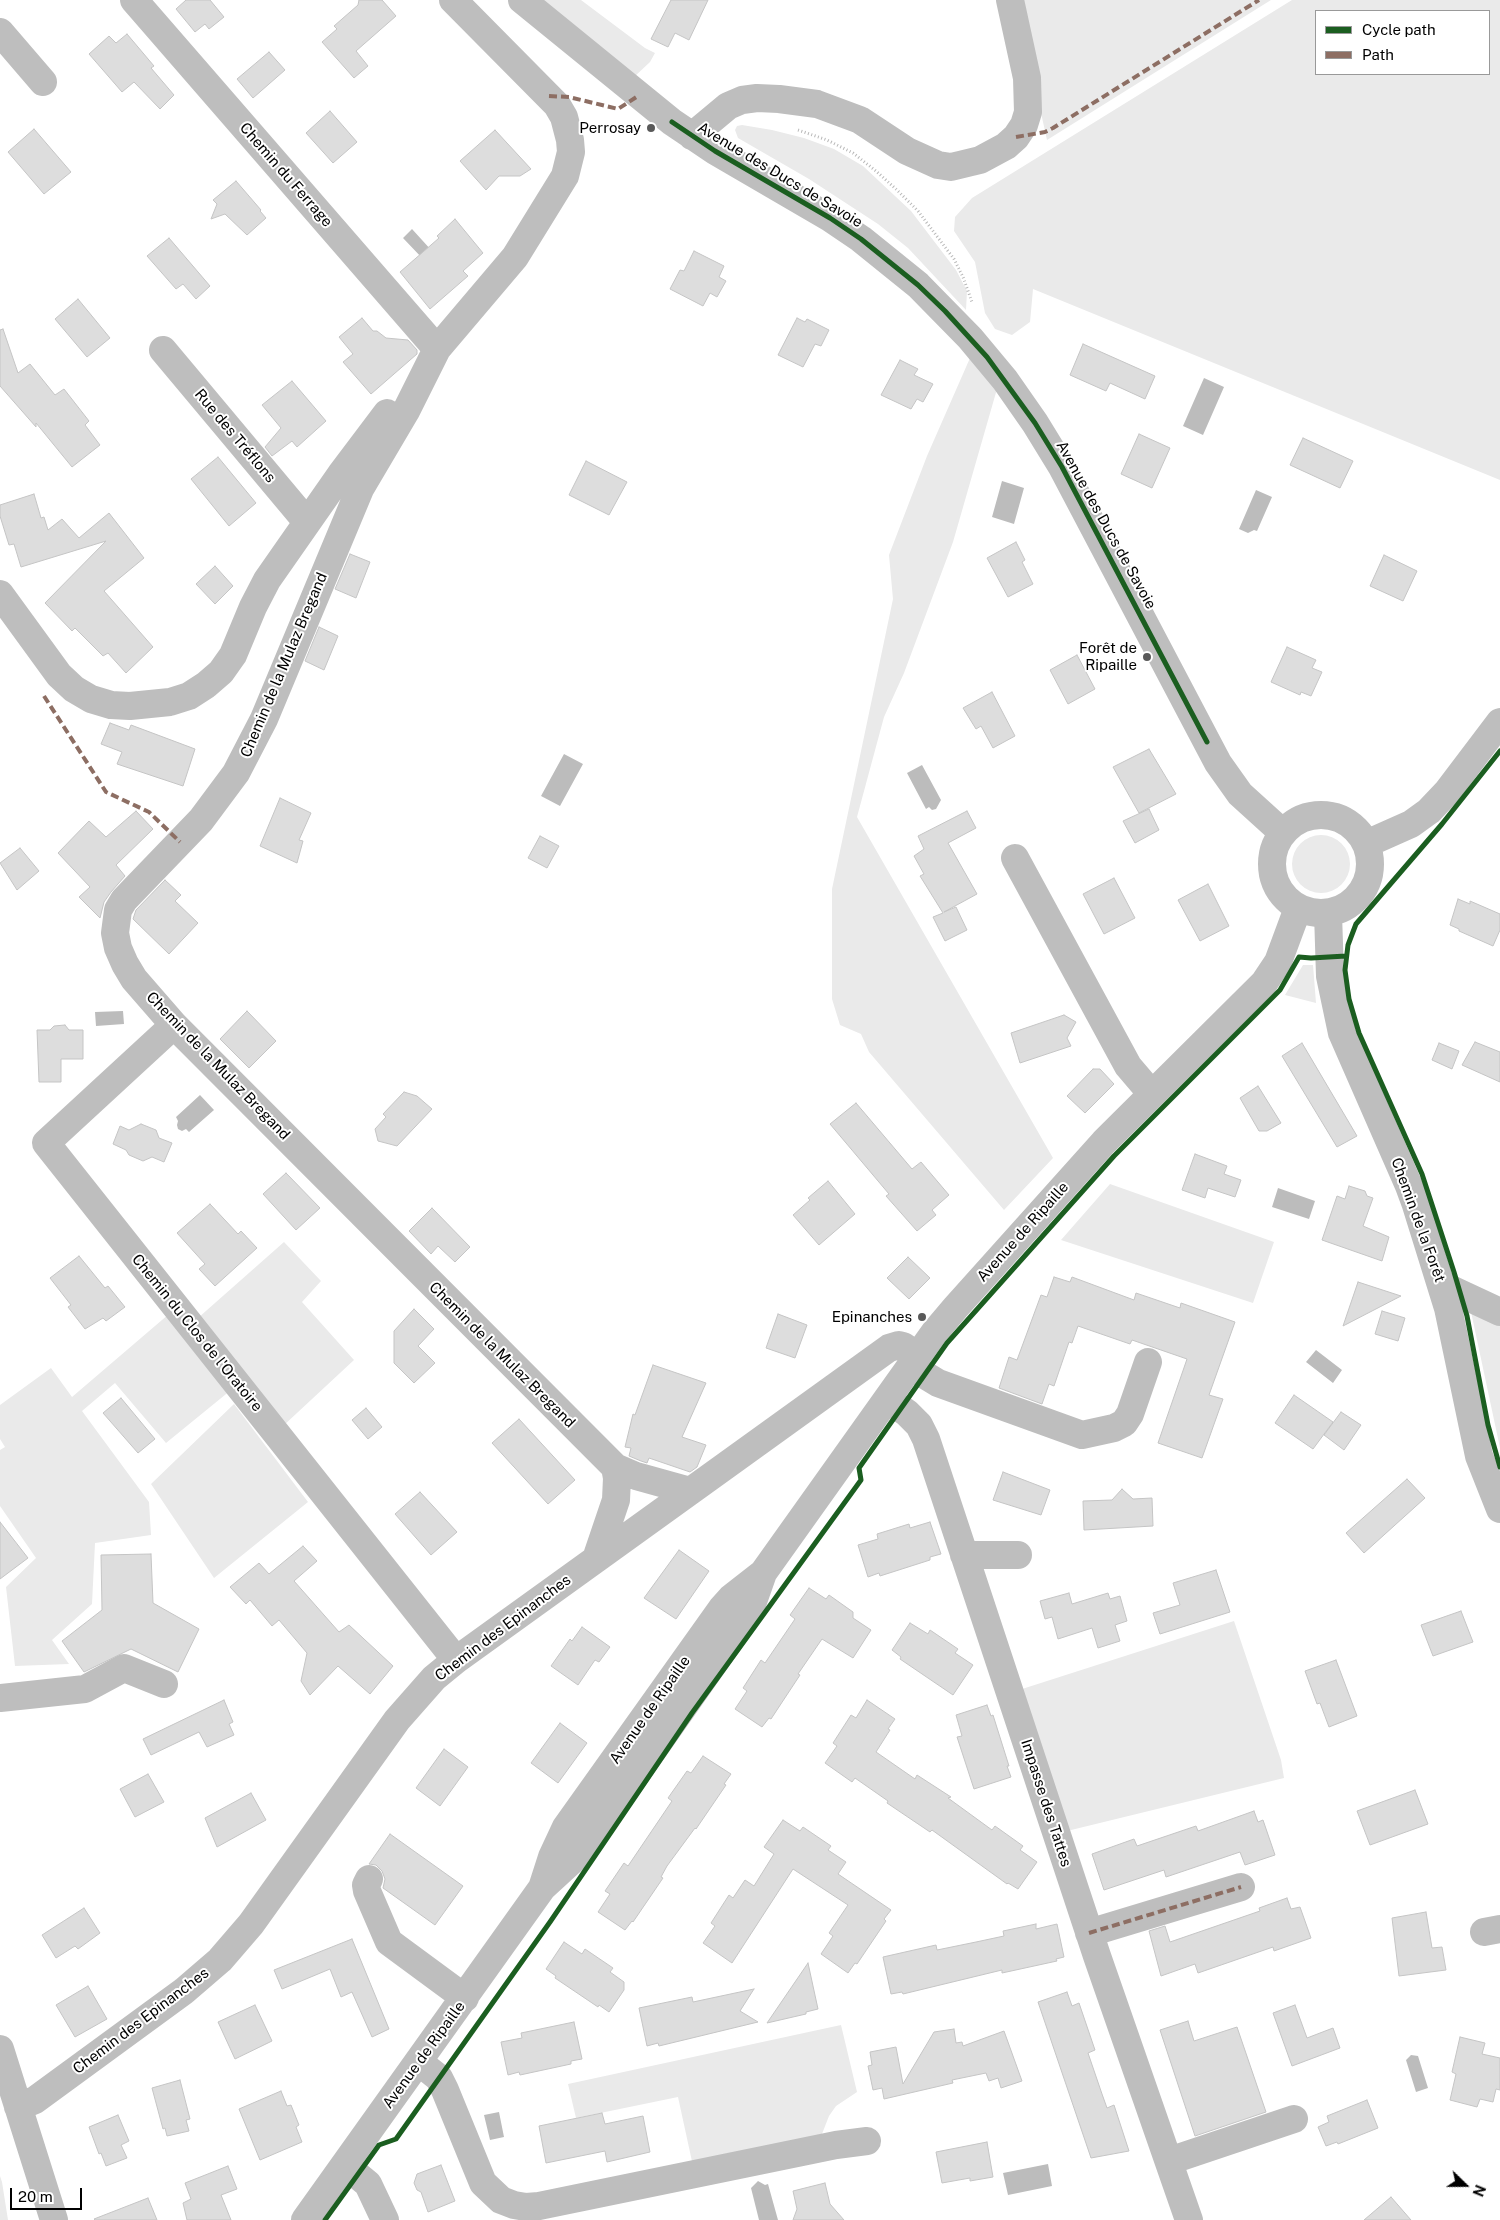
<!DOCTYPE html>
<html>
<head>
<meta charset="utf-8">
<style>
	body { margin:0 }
	#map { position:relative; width:1500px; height:2220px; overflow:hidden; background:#fff; font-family:"Public Sans",sans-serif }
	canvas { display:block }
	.legend { position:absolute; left:1315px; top:10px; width:175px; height:65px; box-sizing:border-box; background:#fff; border:1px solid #999; margin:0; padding:6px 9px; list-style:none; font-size:15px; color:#000 }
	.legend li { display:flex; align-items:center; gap:10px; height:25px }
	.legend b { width:25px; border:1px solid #999 }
	.north { position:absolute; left:1440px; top:2160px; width:50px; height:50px; -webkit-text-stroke:4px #fff; paint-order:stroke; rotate:112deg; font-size:14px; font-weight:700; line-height:20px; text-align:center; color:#000 }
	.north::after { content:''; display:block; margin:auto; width:18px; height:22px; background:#000; clip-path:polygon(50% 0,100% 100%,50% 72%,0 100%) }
	.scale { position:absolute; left:10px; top:2188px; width:72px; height:22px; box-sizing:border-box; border:2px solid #000; border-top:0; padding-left:6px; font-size:15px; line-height:18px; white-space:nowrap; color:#000; -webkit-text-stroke:4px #fff; paint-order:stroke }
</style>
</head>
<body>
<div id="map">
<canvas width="1500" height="2220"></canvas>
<ul class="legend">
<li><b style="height:6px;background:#1b5e20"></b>Cycle path</li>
<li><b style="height:6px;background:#8d6e63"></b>Path</li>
</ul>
<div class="north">N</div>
<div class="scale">20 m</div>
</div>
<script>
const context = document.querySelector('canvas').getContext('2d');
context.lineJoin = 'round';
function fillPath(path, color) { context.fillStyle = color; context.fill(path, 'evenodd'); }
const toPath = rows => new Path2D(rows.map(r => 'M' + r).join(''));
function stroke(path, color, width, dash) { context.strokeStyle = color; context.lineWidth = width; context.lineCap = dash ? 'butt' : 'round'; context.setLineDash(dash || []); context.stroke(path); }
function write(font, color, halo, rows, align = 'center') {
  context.font = font + ' "Public Sans",sans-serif'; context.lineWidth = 4; context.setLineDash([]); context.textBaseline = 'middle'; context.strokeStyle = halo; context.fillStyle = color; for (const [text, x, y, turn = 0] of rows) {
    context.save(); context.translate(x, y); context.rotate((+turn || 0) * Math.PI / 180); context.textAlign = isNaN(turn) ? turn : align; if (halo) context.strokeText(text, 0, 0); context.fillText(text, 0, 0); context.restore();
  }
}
const green = toPath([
	[540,0,581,0,645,48,655,53,650,62,633,78],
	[1016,0,1271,0,1047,140],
	[1292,0,1500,0,1500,480,1033,289,1030,322,1012,335,995,329,985,313,975,262,954,231,955,217,972,198],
	[1316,11,1489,11,1489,74,1316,74],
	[742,125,772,130,804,138,834,149,863,166,911,211,956,270,967,291,966,310,908,248,878,224,809,179,738,138,735,130,737,126],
	[970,358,997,389,953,542,904,673,884,717,857,817,1053,1158,1004,1210,869,1052,861,1034,840,1025,832,999,832,889,893,599,889,555,927,456],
	'1292 864a29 29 0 1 1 58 0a29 29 0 1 1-58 0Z',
	[1303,965,1313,965,1316,1003,1285,995],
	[1110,1184,1274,1242,1253,1303,1061,1240],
	[284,1242,321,1281,302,1302,354,1360,283,1426,198,1318],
	[1470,1307,1500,1321,1500,1448],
	[169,1314,231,1390,166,1443,115,1383,82,1411,149,1502,151,1535,95,1543,92,1604,52,1640,69,1664,15,1666,6,1587,36,1558,0,1506,0,1450,5,1447,0,1439,0,1405,51,1368,72,1397],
	[234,1404,308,1502,214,1578,151,1484],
	[1234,1621,1281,1760,1284,1778,1067,1831,1019,1690],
	[841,2025,857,2092,836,2106,829,2116,820,2139,693,2166,678,2097,576,2118,568,2084],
	[0,2176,2,2182,8,2220,0,2220]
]);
const water = toPath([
	[412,229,432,251,423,259,403,238],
	[1204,378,1224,387,1203,435,1183,426],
	[1002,481,1024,488,1014,524,992,517],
	[1256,490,1272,497,1257,531,1254,530,1248,533,1239,529],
	[564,754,583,764,560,806,541,796],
	[922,765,941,800,936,809,932,810,929,807,926,809,907,773],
	[123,1011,124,1024,96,1026,95,1012],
	[200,1095,214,1110,189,1132,186,1129,182,1131,178,1129,177,1125,178,1121,176,1117],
	[1278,1188,1315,1201,1309,1219,1272,1207],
	[1316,1350,1342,1370,1333,1383,1306,1362],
	[1411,2055,1418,2056,1428,2088,1416,2092,1406,2060],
	[499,2112,504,2137,490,2140,484,2115],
	[1048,2164,1052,2186,1008,2195,1003,2173],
	[758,2181,765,2185,768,2184,778,2220,759,2220,751,2188]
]);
const building = toPath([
	[186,0,210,0,224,17,209,29,205,24,195,32,176,9,186,0],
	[359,0,382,0,396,16,356,51,368,66,354,78,322,42,337,29,334,26,358,5,359,0],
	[671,0,708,0,689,40,675,33,668,47,651,39,671,0],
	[127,34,154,66,151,68,174,95,160,109,134,82,122,92,89,54,109,36,116,43,127,34],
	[269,52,285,70,253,98,237,79,269,52],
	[330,111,357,142,333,163,306,133,330,111],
	[34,129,71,172,44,194,8,152,34,129],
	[495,130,531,169,520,176,499,176,486,190,460,161,495,130],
	[236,181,261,210,260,211,266,218,247,235,225,214,211,219,217,204,213,200,236,181],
	[455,219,483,253,463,271,468,276,430,309,400,272,439,238,437,236,455,219],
	[169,238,210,286,196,299,183,284,176,289,147,256,169,238],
	[694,251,724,266,719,277,726,281,717,297,710,293,703,306,670,289,680,270,684,271,694,251],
	[78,299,110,338,87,357,55,319,78,299],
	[362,318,373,331,377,331,386,338,408,340,417,350,417,354,371,394,343,362,353,354,339,337,362,318],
	[797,318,805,322,807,319,829,330,821,346,815,344,803,367,778,355,797,318],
	[3,329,18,373,30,364,55,395,64,389,89,421,85,425,100,445,72,467,36,423,36,427,0,386,0,330,3,329],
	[1083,344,1155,376,1145,399,1110,383,1106,391,1070,375,1083,344],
	[900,360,918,369,914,375,933,384,923,402,917,399,911,409,881,395,900,360],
	[292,381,326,421,297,447,292,441,272,456,265,447,281,428,262,405,292,381],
	[1139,434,1170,448,1152,488,1121,474,1139,434],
	[1303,438,1353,461,1340,488,1290,465,1303,438],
	[218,457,256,503,229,526,191,479,218,457],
	[586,461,627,482,609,515,569,495,586,461],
	[34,494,41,518,44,517,48,530,62,519,79,538,109,513,144,558,104,591,153,647,126,673,108,653,103,656,75,628,72,631,45,603,106,541,21,567,14,544,9,545,0,516,0,505,34,494],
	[1016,542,1025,560,1022,562,1033,584,1008,597,987,558,1016,542],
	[350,554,370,562,356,598,335,589,350,554],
	[1384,555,1417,571,1403,601,1370,586,1384,555],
	[215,566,233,586,215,604,196,584,215,566],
	[319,627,338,636,324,670,305,661,319,627],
	[1287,647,1316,660,1312,668,1322,672,1311,696,1301,692,1300,695,1271,682,1287,647],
	[1077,655,1095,689,1068,704,1050,670,1077,655],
	[992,692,1015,736,993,748,981,726,976,729,963,708,992,692],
	[110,723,129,730,131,725,195,749,183,786,117,764,122,752,101,744,110,723],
	[1149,749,1176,794,1139,813,1113,767,1149,749],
	[280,798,311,813,299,840,303,841,297,863,260,846,280,798],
	[1149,809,1159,830,1135,843,1123,821,1149,809],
	[136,811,153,829,116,865,125,876,111,892,104,902,100,918,79,897,90,887,58,853,89,821,106,837,136,811],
	[967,811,976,828,948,843,977,894,944,912,956,907,967,930,945,941,933,917,943,913,920,876,924,874,914,856,924,849,918,836,967,811],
	[540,836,559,846,547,868,528,858,540,836],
	[20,848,39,871,17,890,0,863,20,848],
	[1114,878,1135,918,1104,934,1083,894,1114,878],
	[165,880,181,895,175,901,198,923,169,954,133,919,136,910,165,880],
	[1208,884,1229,926,1200,941,1178,900,1208,884],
	[1458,899,1470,904,1470,901,1500,914,1500,930,1493,946,1459,931,1459,929,1450,925,1458,899],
	[247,1011,276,1041,249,1068,220,1039,247,1011],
	[1064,1015,1076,1022,1067,1038,1071,1046,1020,1063,1011,1033,1064,1015],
	[65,1025,69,1030,83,1030,83,1059,61,1059,61,1082,39,1082,37,1030,50,1030,54,1026,65,1025],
	[1475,1042,1500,1052,1500,1082,1462,1065,1475,1042],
	[1302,1043,1357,1136,1337,1147,1282,1056,1302,1043],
	[1439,1043,1459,1051,1452,1069,1432,1060,1439,1043],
	[1093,1069,1100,1069,1114,1084,1085,1113,1067,1096,1093,1069],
	[1258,1086,1281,1123,1267,1131,1259,1131,1240,1098,1258,1086],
	[404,1092,417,1096,432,1109,397,1146,378,1141,375,1129,386,1117,383,1114,404,1092],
	[856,1103,912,1169,921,1162,949,1195,932,1210,936,1215,917,1231,886,1196,889,1194,830,1124,856,1103],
	[141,1124,156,1130,159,1138,172,1143,164,1162,152,1157,143,1161,129,1155,126,1150,113,1144,120,1126,129,1130,141,1124],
	[1195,1154,1227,1166,1224,1174,1241,1180,1235,1197,1208,1188,1205,1198,1182,1190,1195,1154],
	[286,1173,320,1208,296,1230,263,1194,286,1173],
	[828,1181,855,1214,819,1245,793,1215,810,1200,808,1198,828,1181],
	[1349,1186,1365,1191,1367,1196,1373,1198,1363,1226,1389,1237,1382,1261,1322,1240,1337,1196,1345,1199,1349,1186],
	[210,1204,238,1234,241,1231,257,1248,215,1286,199,1269,205,1264,177,1233,210,1204],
	[432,1208,470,1247,455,1262,438,1246,431,1254,409,1231,432,1208],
	[79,1256,105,1288,108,1286,125,1307,106,1321,103,1318,85,1329,68,1307,71,1305,50,1278,79,1256],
	[908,1257,930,1278,909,1299,887,1278,908,1257],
	[1054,1277,1070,1282,1072,1277,1134,1300,1136,1293,1180,1308,1181,1303,1235,1322,1209,1395,1223,1399,1202,1458,1158,1443,1187,1359,1132,1340,1130,1344,1078,1326,1072,1343,1069,1342,1054,1386,1049,1384,1042,1404,999,1388,1009,1357,1017,1360,1041,1295,1047,1297,1054,1277],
	[1358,1282,1401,1296,1343,1326,1358,1282],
	[414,1309,434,1329,418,1346,435,1363,414,1383,394,1363,394,1331,414,1309],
	[1382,1311,1405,1318,1398,1341,1375,1334,1382,1311],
	[778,1314,807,1325,795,1358,766,1348,778,1314],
	[653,1365,706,1383,682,1437,706,1445,697,1467,690,1472,649,1458,647,1463,641,1461,629,1456,631,1448,625,1447,633,1414,635,1415,653,1365],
	[1294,1395,1333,1422,1313,1449,1275,1423,1294,1395],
	[121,1398,155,1439,138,1453,103,1413,121,1398],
	[366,1408,382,1427,368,1439,352,1420,366,1408],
	[1341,1412,1361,1425,1344,1450,1324,1435,1341,1412],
	[519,1419,575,1480,548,1504,492,1443,519,1419],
	[1003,1472,1050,1490,1041,1515,993,1500,1003,1472],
	[1407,1479,1425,1498,1364,1553,1346,1533,1407,1479],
	[1122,1489,1133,1499,1152,1498,1153,1526,1084,1530,1083,1501,1112,1500,1122,1489],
	[420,1492,457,1532,431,1555,395,1514,420,1492],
	[0,1522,28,1558,0,1579,0,1522],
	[930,1522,941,1554,930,1557,930,1560,880,1576,879,1573,868,1577,858,1545,878,1539,877,1534,909,1524,910,1528,930,1522],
	[303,1546,317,1561,294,1581,339,1632,349,1625,393,1666,370,1694,338,1666,310,1695,301,1681,307,1653,279,1620,272,1626,250,1600,246,1604,230,1587,259,1563,269,1574,303,1546],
	[679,1550,709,1571,676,1619,644,1598,679,1550],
	[151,1554,153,1603,199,1629,178,1672,131,1649,84,1672,62,1641,102,1610,101,1555,151,1554],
	[1216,1570,1230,1612,1160,1634,1153,1613,1180,1605,1173,1583,1216,1570],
	[809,1588,826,1599,829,1595,853,1612,853,1618,871,1630,853,1658,822,1639,798,1674,800,1675,771,1719,769,1718,762,1727,735,1709,747,1691,743,1688,761,1660,765,1663,795,1619,790,1615,809,1588],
	[1069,1593,1072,1604,1108,1593,1110,1599,1120,1596,1127,1621,1115,1625,1120,1641,1098,1648,1092,1628,1058,1639,1052,1617,1045,1619,1040,1601,1069,1593],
	[1461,1611,1473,1642,1433,1656,1421,1625,1461,1611],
	[910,1623,928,1634,930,1630,958,1649,955,1653,973,1665,953,1695,900,1659,901,1657,892,1650,910,1623],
	[582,1627,610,1647,599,1662,595,1660,578,1685,551,1666,570,1639,572,1641,582,1627],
	[1336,1660,1357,1716,1329,1727,1320,1703,1317,1704,1305,1671,1336,1660],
	[224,1700,233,1722,229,1724,234,1735,207,1747,199,1732,151,1755,143,1739,224,1700],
	[867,1700,895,1719,888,1729,890,1730,876,1752,915,1779,917,1775,951,1797,948,1798,992,1830,995,1826,1023,1846,1020,1850,1037,1862,1018,1889,1008,1883,1007,1884,932,1830,930,1832,887,1803,888,1801,855,1778,852,1782,825,1763,837,1746,833,1743,851,1715,856,1718,867,1700],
	[987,1705,991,1716,993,1715,1009,1766,1007,1766,1011,1777,974,1789,957,1737,962,1736,956,1715,987,1705],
	[560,1723,587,1743,558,1783,531,1763,560,1723],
	[444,1749,468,1767,440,1806,416,1788,444,1749],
	[703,1756,731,1774,724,1784,726,1785,696,1829,695,1828,667,1866,661,1877,663,1878,633,1922,632,1921,625,1930,598,1912,610,1894,605,1891,624,1863,628,1866,672,1801,668,1798,687,1771,691,1773,703,1756],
	[148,1774,164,1802,135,1817,120,1789,148,1774],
	[1415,1790,1428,1824,1370,1845,1357,1811,1415,1790],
	[251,1793,266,1820,217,1847,205,1818,251,1793],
	[1254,1811,1258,1822,1263,1820,1275,1855,1245,1865,1240,1852,1166,1877,1164,1870,1104,1890,1092,1854,1134,1839,1137,1846,1196,1826,1198,1831,1254,1811],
	[783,1820,800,1831,803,1827,831,1846,828,1850,846,1862,838,1874,891,1910,884,1919,886,1921,857,1964,855,1963,848,1973,821,1954,833,1936,829,1933,848,1905,793,1869,732,1963,703,1943,715,1926,711,1923,729,1895,733,1898,745,1880,754,1886,774,1854,764,1847,783,1820],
	[390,1834,463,1886,435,1925,383,1888,385,1879,382,1871,376,1865,369,1864,390,1834],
	[1287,1898,1291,1909,1300,1907,1311,1938,1274,1951,1273,1947,1198,1973,1195,1964,1161,1976,1149,1931,1165,1926,1170,1942,1260,1911,1259,1908,1287,1898],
	[84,1908,100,1933,78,1949,75,1946,56,1958,42,1935,84,1908],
	[1426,1912,1432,1948,1442,1947,1446,1970,1399,1976,1392,1918,1426,1912],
	[1036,1924,1036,1929,1057,1924,1064,1957,1056,1959,1057,1961,1002,1973,1002,1970,903,1994,902,1992,891,1994,883,1957,936,1945,937,1950,976,1942,1004,1936,1003,1931,1036,1924],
	[352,1939,389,2029,372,2037,352,1992,341,1997,330,1969,282,1989,274,1970,352,1939],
	[564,1942,582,1954,585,1949,613,1968,610,1972,624,1982,624,1990,609,2012,599,2005,598,2007,555,1978,556,1976,546,1969,564,1942],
	[808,1963,818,2009,806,2012,806,2014,767,2023,808,1963],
	[88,1986,107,2019,75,2037,56,2005,88,1986],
	[754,1989,740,2011,758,2022,659,2046,658,2043,647,2046,639,2008,692,1997,693,2002,754,1989],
	[1067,1992,1072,2006,1079,2003,1095,2050,1088,2053,1102,2094,1107,2108,1114,2105,1129,2151,1091,2158,1038,2002,1067,1992],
	[255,2005,272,2041,235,2059,218,2022,255,2005],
	[1295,2005,1307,2038,1333,2028,1340,2048,1292,2066,1273,2013,1295,2005],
	[1188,2021,1194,2041,1237,2027,1266,2112,1195,2136,1160,2030,1188,2021],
	[574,2022,582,2059,571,2061,571,2064,520,2075,519,2072,508,2075,501,2042,522,2038,521,2033,574,2022],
	[954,2029,956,2043,962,2042,963,2046,1004,2031,1022,2081,1001,2088,998,2078,989,2081,986,2073,952,2080,953,2083,884,2099,882,2088,873,2090,868,2066,872,2065,870,2052,896,2047,903,2084,934,2032,954,2029],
	[1460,2037,1485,2043,1482,2054,1500,2058,1500,2090,1496,2089,1493,2102,1480,2099,1477,2107,1450,2100,1456,2074,1452,2072,1460,2037],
	[180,2080,190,2119,186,2120,189,2131,167,2136,165,2128,163,2129,152,2088,180,2080],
	[281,2091,287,2106,291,2105,299,2125,296,2127,302,2142,260,2160,239,2109,281,2091],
	[1367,2100,1378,2128,1338,2144,1337,2142,1326,2146,1318,2127,1329,2122,1327,2116,1367,2100],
	[602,2113,605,2124,643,2116,650,2152,607,2162,605,2151,546,2163,539,2126,602,2113],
	[118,2115,129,2141,121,2145,127,2158,106,2166,101,2153,99,2154,89,2127,118,2115],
	[987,2142,993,2177,970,2181,970,2178,942,2183,936,2152,987,2142],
	[441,2165,455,2201,428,2212,421,2192,417,2190,414,2183,417,2174,441,2165],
	[228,2166,237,2189,221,2195,231,2220,187,2220,183,2203,191,2199,185,2183,228,2166],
	[825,2183,830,2204,844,2220,793,2220,797,2209,793,2191,825,2183],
	[1391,2197,1411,2220,1364,2220,1391,2197],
	[148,2198,157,2220,95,2220,94,2219,148,2198]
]);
const path = toPath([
	[798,130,827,140,853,153,876,171,897,190,918,211,954,259,963,277,972,302]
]);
const minor = toPath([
	[134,0,437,349],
	[453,0,557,105,564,117,570,140,571,152,565,176,515,257,437,349,406,411,360,489,264,719,236,773,201,820,124,900,118,910,115,933,118,948,125,964,134,979,174,1025,615,1467,636,1476,690,1491],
	[522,0,672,122,715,151,830,218,861,239,918,285,970,338,1005,380,1035,423,1062,467,1218,763,1240,794,1283,833],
	[0,32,43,82],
	[692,136,728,106,742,100,757,98,779,99,817,104,860,120,907,151,938,165,951,167,980,160,1006,146,1016,137,1024,125,1028,112,1027,78,1010,0],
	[163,350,307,522],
	[0,594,59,675,74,689,91,699,111,705,130,706,170,702,189,696,206,685,221,672,233,655,253,607,267,580,341,474,387,413],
	'1272 864a49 49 0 1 1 98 0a49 49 0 1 1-98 0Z',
	[1366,844,1411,824,1429,811,1447,792,1500,722],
	[1015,858,1128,1066,1151,1093],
	[1328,913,1330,976,1342,1033,1409,1186,1416,1205,1448,1308,1479,1456,1500,1509],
	[174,1025,46,1143,456,1660],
	[1442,1285,1500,1312],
	[910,1366,938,1383,1082,1435,1114,1428,1124,1423,1130,1414,1148,1362],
	[887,1399,907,1413,919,1425,926,1439,1097,1956,1189,2220],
	[964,1555,1018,1555],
	[596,1559,616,1500,617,1478,615,1467],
	[0,1698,85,1689,124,1668,164,1684],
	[369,1879,366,1885,367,1891,389,1942,465,1998],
	[542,1888,552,1857,566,1827,722,1608,731,1598,763,1573,934,1333,956,1307,1104,1142,1264,983,1278,962,1298,908],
	[1484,1932,1500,1929],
	[1089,1933,1241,1887],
	[0,2049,54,2220],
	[419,2062,439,2078,445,2090,483,2183,501,2200,514,2205,526,2207,539,2206,836,2145,867,2141],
	[18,2107,35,2100,184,1991,220,1960,251,1924,397,1720,434,1678,456,1660,889,1348,899,1345,903,1346,918,1356],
	[1169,2161,1294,2119],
	[345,2165,368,2184,385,2220],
	[305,2220,542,1888,578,1855,588,1843,743,1622,750,1610,763,1573]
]);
const quiet = toPath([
	[549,96,569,97,618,109,638,96],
	[1016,137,1045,132,1053,128,1259,0],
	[44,696,106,792,149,812,180,842],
	[1089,1933,1241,1887]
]);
const cycleway = toPath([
	[672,122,715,151,830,218,861,239,918,285,945,311,987,357,1035,423,1062,467,1207,742],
	[1500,751,1442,824,1356,924,1348,945,1345,970,1349,999,1359,1033,1422,1174,1454,1272,1467,1316,1488,1425,1500,1467],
	[325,2220,379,2145,396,2139,550,1922,692,1713,861,1480,859,1468,947,1343,1114,1156,1280,990,1299,957,1311,958,1346,956]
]);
const markers = [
	[651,128,5,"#595959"],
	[1147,657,5,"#595959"],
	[922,1317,5,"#595959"]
];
const poiNames = [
	["Perrosay",641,128],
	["Forêt de",1137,648],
	["Ripaille",1137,665],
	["Epinanches",912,1317]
];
const streetNames = [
	["Chemin du Ferrage",286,175,49],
	["Avenue des Ducs de Savoie",780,175,31],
	["Rue des Tréflons",235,436,50],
	["Avenue des Ducs de Savoie",1106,525,61],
	["Chemin de la Mulaz Bregand",284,665,-67],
	["Chemin de la Mulaz Bregand",218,1066,46],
	["Chemin de la Forêt",1418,1220,70],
	["Avenue de Ripaille",1023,1232,-48],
	["Chemin du Clos de l'Oratoire",197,1333,51],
	["Chemin de la Mulaz Bregand",502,1355,45],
	["Chemin des Epinanches",503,1628,-37],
	["Avenue de Ripaille",650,1710,-55],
	["Impasse des Tattes",1046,1803,72],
	["Chemin des Epinanches",141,2021,-37],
	["Avenue de Ripaille",424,2055,-54]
];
fillPath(green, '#eaeaea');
fillPath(water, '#bcbcbc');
fillPath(building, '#ddd');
stroke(building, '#c5c5c5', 1);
stroke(path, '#b8b8b8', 3, [1, 2.5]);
stroke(minor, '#bebebe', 28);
stroke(quiet, '#8d6e63', 4, [8, 4]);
stroke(cycleway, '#1b5e20', 5);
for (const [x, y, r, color] of markers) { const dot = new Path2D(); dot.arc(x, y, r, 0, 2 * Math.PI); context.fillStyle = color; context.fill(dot); stroke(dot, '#fff', 2); }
write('15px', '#000', '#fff', poiNames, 'right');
write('15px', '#000', '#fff', streetNames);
</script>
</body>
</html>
